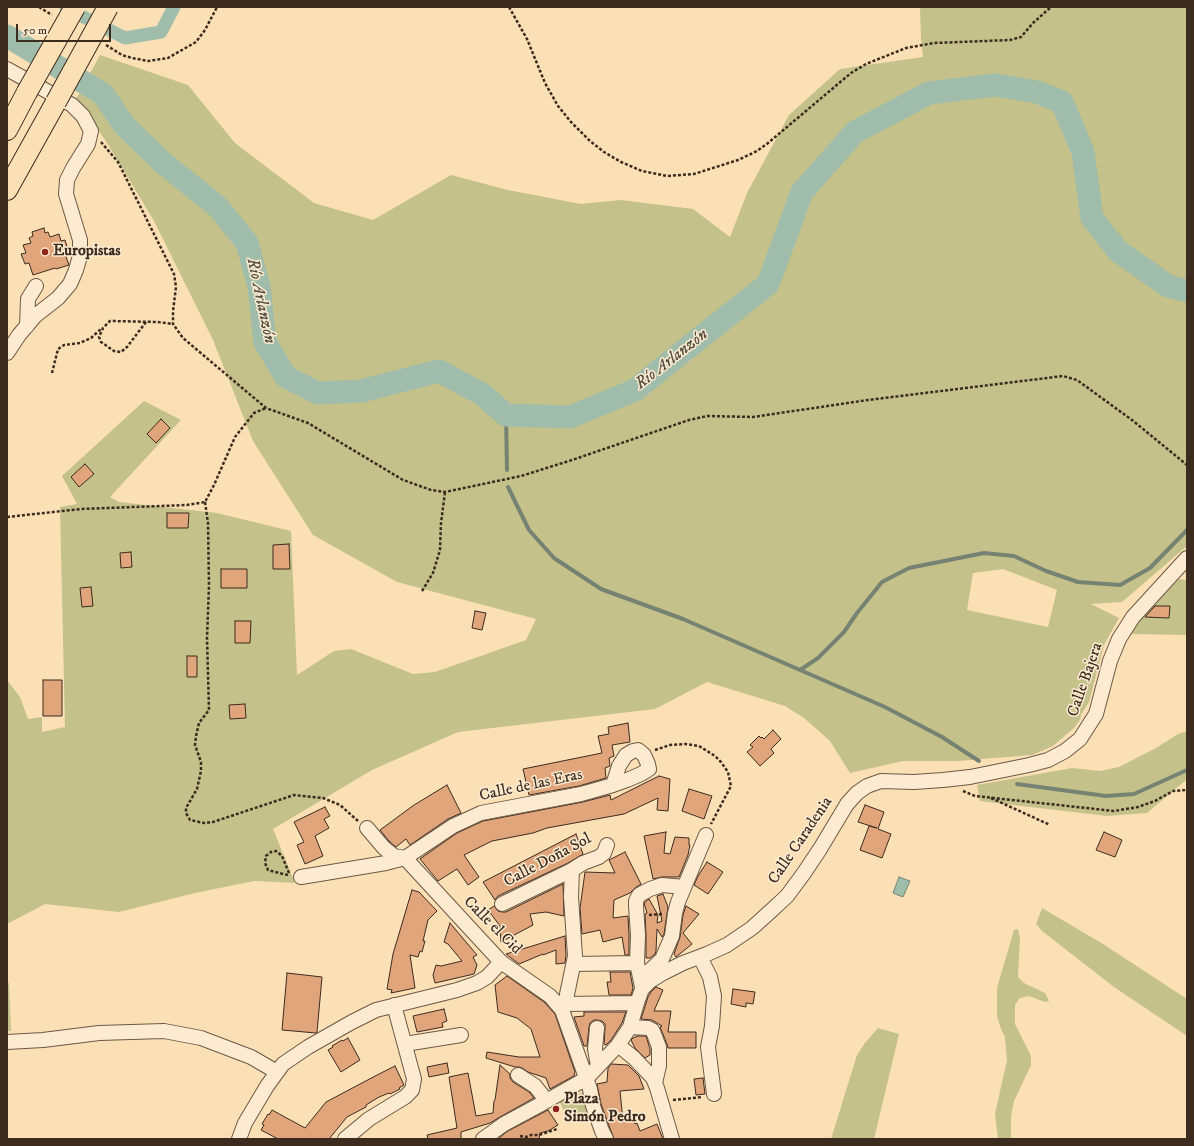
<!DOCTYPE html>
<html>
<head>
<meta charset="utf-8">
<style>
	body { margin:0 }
	#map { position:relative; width:1194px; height:1146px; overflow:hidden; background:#fbe0b6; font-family:"IM FELL DW Pica",serif }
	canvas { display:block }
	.frame { position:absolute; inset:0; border:8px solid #3c2b1f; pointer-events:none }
	.scale { position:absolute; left:16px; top:24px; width:95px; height:18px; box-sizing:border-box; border:2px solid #3c2b1f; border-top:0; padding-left:5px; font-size:12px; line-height:14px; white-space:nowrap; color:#3c2b1f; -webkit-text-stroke:3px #fcebd0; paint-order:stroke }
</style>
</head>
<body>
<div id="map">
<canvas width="1194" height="1146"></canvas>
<div class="frame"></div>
<div class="scale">50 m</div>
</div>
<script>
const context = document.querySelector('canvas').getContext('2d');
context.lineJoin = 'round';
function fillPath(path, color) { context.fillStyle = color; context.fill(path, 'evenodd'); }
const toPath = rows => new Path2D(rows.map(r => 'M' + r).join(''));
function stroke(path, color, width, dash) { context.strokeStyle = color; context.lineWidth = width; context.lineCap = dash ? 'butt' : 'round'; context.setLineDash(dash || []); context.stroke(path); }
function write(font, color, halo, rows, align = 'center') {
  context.font = font + ' "IM FELL DW Pica",serif'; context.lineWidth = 3; context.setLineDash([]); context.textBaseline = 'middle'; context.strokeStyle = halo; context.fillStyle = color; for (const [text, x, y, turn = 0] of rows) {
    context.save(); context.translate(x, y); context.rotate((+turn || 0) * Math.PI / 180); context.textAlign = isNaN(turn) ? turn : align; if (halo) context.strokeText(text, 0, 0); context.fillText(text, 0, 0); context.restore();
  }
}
const green = toPath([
	[920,7,1187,7,1187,546,1122,602,1091,604,1119,618,1104,645,1089,702,1081,715,1080,720,1075,727,1053,746,1032,755,958,761,903,761,850,773,830,741,804,718,785,706,707,682,655,709,458,732,372,770,273,829,295,883,254,881,195,893,119,912,45,904,7,924,7,680,20,697,28,719,42,717,42,732,65,727,60,507,77,504,62,476,144,401,181,420,110,497,119,502,217,513,291,531,297,675,334,651,351,649,413,674,435,672,526,640,536,619,397,582,313,535,253,441,213,340,154,221,109,146,87,113,74,103,100,55,188,85,235,143,314,203,373,220,451,175,508,190,581,204,621,200,693,209,730,237,747,193,789,115,840,69,923,57,921,38],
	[1003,569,1057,590,1048,627,967,610,973,573],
	[1179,579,1187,580,1187,635,1131,634,1145,611],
	[1187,731,1187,779,1147,813,1107,816,980,801,977,785,1072,768,1100,771,1119,767,1156,748,1178,734],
	[1042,908,1103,944,1187,999,1187,1036,1114,987,1042,931,1036,924],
	[1018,929,1020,938,1018,977,1024,983,1045,993,1049,1001,1045,1002,1029,996,1020,998,1015,1005,1015,1024,1031,1056,1031,1065,1014,1101,1011,1116,1011,1139,998,1139,995,1114,1007,1060,1005,1037,1001,1029,997,1016,997,988,1014,930],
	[7,983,9,983,11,1031,7,1031],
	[878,1028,899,1034,874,1139,831,1139,857,1055,865,1043],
	[583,1092,589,1113,569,1123,560,1102]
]);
const water = toPath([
	[899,877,910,881,903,897,893,893,899,877]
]);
const stream = toPath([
	[506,415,507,470],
	[508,487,529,530,554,558,601,589,683,619,885,707,942,737,979,761],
	[800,670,818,658,844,632,857,613,882,582,909,568,984,553,1014,556,1046,571,1078,582,1120,585,1150,568,1187,530],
	[1017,784,1106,796,1134,794,1187,770]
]);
const canal = toPath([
	[66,8,125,38,161,32,174,7]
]);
const river = toPath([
	[7,36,103,94,124,125,162,162,218,207,247,243,259,286,265,342,286,377,318,393,361,391,439,371,482,394,506,415,570,417,635,390,691,345,768,284,802,192,855,132,929,93,995,85,1037,92,1062,102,1083,152,1092,218,1118,251,1168,286,1187,291]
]);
const building = toPath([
	[44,228,45,233,48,232,50,237,59,234,61,241,65,240,68,250,64,251,69,265,56,269,55,268,33,275,29,263,25,264,21,254,26,253,23,245,31,243,29,238,33,236,32,232,44,228],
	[161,419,170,428,156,443,147,434,161,419],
	[85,464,94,474,79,487,71,477,85,464],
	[167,513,189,513,188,528,167,528,167,513],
	[289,544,290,569,273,569,273,545,289,544],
	[131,552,132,567,121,568,120,553,131,552],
	[221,569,247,569,247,588,221,588,221,569],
	[91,587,93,606,82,607,80,588,91,587],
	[1155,606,1170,606,1169,618,1145,617,1155,606],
	[475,611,486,613,482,630,472,628,475,611],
	[235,621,251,621,250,643,235,643,235,621],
	[187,656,197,656,197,677,187,677,187,656],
	[43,680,62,680,62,716,43,716,43,680],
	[245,704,246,718,230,719,229,705,245,704],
	[628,723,630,742,612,745,614,756,609,758,610,766,605,768,606,778,579,786,529,795,523,769,602,753,598,736,609,734,608,727,628,723],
	[773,730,781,739,771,749,774,753,760,766,747,752,753,747,750,745,759,736,761,738,762,737,764,739,773,730],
	[659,776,670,779,668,811,657,810,658,798,624,814,547,828,533,833,492,841,464,855,479,877,468,885,457,869,438,881,420,859,457,833,483,821,583,802,610,795,611,800,659,776],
	[447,785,461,813,448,819,410,845,406,839,396,847,389,841,380,830,414,805,447,785],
	[689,789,712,796,704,819,682,811,689,789],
	[865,805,884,812,878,829,891,834,882,858,860,850,869,826,877,828,858,822,865,805],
	[325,807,330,816,324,819,329,828,315,836,323,856,305,864,297,845,304,842,294,822,325,807],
	[666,832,664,853,670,854,675,837,689,838,689,845,690,845,688,855,679,877,662,877,653,879,644,836,666,832],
	[1104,832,1122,840,1115,857,1096,850,1104,832],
	[576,834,583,854,568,863,498,896,495,900,483,882,576,834],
	[625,852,641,884,635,888,630,893,614,900,613,918,628,916,629,935,629,955,625,955,622,937,603,942,600,930,582,934,580,908,585,872,615,873,609,860,625,852],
	[707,862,723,872,708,894,694,885,698,876,707,862],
	[563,884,564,916,546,912,530,914,533,925,501,942,500,926,488,910,494,906,498,911,502,912,506,912,563,884],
	[412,890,419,892,437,911,428,920,423,941,425,941,422,952,420,951,418,957,410,955,415,988,391,993,392,990,387,989,393,954,412,890],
	[663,894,668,907,664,934,662,937,657,929,656,951,655,954,650,958,646,958,646,935,645,914,647,913,644,903,649,899,658,915,657,923,662,921,657,896,663,894],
	[686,906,699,914,683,933,692,944,676,957,674,954,680,937,683,915,686,906],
	[450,923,477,955,473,957,477,965,474,974,435,983,433,975,436,965,441,966,462,961,448,944,444,942,450,923],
	[565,936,566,955,565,963,556,964,556,950,543,955,543,954,519,964,506,954,565,936],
	[610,972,630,972,633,988,631,995,609,995,607,982,611,982,610,972],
	[287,973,322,977,317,1032,316,1033,282,1030,287,973],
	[507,976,544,1002,555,1014,575,1072,574,1076,550,1089,546,1078,528,1072,522,1068,519,1067,515,1067,486,1058,487,1052,519,1057,540,1057,531,1029,517,1018,498,1012,495,985,507,976],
	[656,987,663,990,654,1011,671,1011,668,1032,696,1032,696,1048,668,1048,667,1044,660,1027,662,1026,652,1020,641,1019,648,997,651,992,656,987],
	[733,989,755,992,753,1004,746,1003,746,1007,731,1004,733,989],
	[444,1009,447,1021,442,1023,443,1027,417,1032,413,1016,444,1009],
	[584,1012,626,1012,622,1023,611,1040,606,1045,604,1044,605,1029,605,1024,602,1021,597,1020,594,1020,590,1023,589,1027,587,1046,584,1046,574,1017,584,1016,584,1012],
	[638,1036,646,1036,650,1049,650,1055,645,1058,635,1048,631,1040,633,1038,638,1036],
	[348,1038,360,1060,341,1072,328,1050,333,1047,332,1046,342,1040,343,1041,348,1038],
	[447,1063,449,1073,429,1077,427,1067,447,1063],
	[611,1064,628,1065,639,1076,644,1089,620,1091,623,1121,633,1118,635,1124,637,1123,640,1131,657,1124,663,1139,614,1139,601,1104,597,1084,607,1082,608,1068,611,1064],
	[500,1065,510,1074,510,1078,513,1082,529,1092,534,1098,500,1117,490,1123,461,1132,461,1139,428,1139,427,1135,457,1128,449,1077,468,1073,476,1116,493,1113,494,1101,495,1100,500,1065],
	[395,1066,404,1085,399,1088,400,1089,390,1094,389,1093,379,1097,366,1105,366,1107,347,1117,329,1139,278,1139,261,1130,264,1125,262,1124,268,1114,269,1115,272,1110,305,1128,326,1102,379,1074,395,1066],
	[703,1078,705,1094,696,1095,694,1079,703,1078],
	[548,1110,558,1125,548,1131,540,1133,539,1139,500,1139,500,1137,508,1131,548,1110]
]);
const path = toPath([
	[39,7,52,15],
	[509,7,527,39,545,83,558,106,571,122,590,141,604,152,621,162,642,171,667,176,694,174,738,160,757,151,768,143,851,73,866,64,906,48,934,43,1010,40,1021,37,1033,23,1051,7],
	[106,45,122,55,132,58,148,61,168,58,196,42,205,30,217,7],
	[101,142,118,162,174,274,176,287,173,311,173,324,183,338,266,408,308,423,403,480,431,490,445,492,521,476,569,461,689,420,707,416,753,417,868,400,1063,376,1077,380,1132,420,1187,465],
	[146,322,127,347,121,352,114,351,101,342,99,337,103,328,110,321,158,322,173,324],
	[52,373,58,349,64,345,80,343,91,338,102,328],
	[205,502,208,523,209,586,207,638,209,710,199,723,196,736,195,745,201,762,201,771,197,789,186,808,186,813,190,820,204,823,213,822,294,795,323,798,340,805,358,821],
	[7,517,81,509,187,505,205,502,214,485,235,437,254,413,266,408],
	[422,591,433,573,440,550,441,523,445,492],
	[655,750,670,745,685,744,699,746,715,756,721,762,728,772,731,786,711,824],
	[963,791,975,796,1114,811,1138,807,1155,801,1173,791,1187,790],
	[991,798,1050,825],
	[288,875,279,873,268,870,265,863,266,856,271,852,276,851,282,856,289,873],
	[649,915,662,914],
	[673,1100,702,1097],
	[520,1136,526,1137,531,1135,539,1135,557,1129]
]);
const minor = toPath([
	[7,69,72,105,83,116,91,131,88,144,73,168,67,180,66,194,80,240,80,256,76,270,70,284,58,298,35,316,19,335,7,353],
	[27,326,28,299,36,286],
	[367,828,384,848,394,856,405,858],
	[405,858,501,962,550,996,562,1010,590,1089,593,1106,602,1131,606,1139],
	[301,877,386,863,405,858,453,826,481,813,581,794,613,785,627,780,641,774,649,769,648,764,644,755,638,750,633,751,626,755,619,766,613,785],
	[502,904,572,870,583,863,599,857,604,853,607,845],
	[700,957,710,977,714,996,712,1026,708,1047,714,1094],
	[574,964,637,963],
	[643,983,646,974,662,959,672,936,675,913,678,902,706,835],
	[642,987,637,963,638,935,636,906,636,901,639,895,650,889,662,885,684,887],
	[565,1004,637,1003],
	[562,1010,565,1004,575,956,571,897,572,870],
	[630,1027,648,1028,652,1030,654,1034,659,1047,659,1066,655,1083],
	[597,1028,595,1049,598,1066],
	[7,1042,43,1040,99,1033,164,1031,201,1038,251,1057,277,1072],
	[405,1044,461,1035],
	[618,1045,634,1058,653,1078,657,1088,672,1139],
	[518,1075,535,1086,547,1101],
	[239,1139,245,1123,267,1086,283,1064,308,1047,352,1022,376,1010,457,990,477,983,487,977,501,962],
	[345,1139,369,1119,405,1097,412,1090,414,1079,394,1005],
	[483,1139,504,1124,543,1103,587,1078,618,1045,630,1027,637,1003,642,989,650,981,663,973,683,963,707,954,727,945,752,928,773,909,787,896,804,873,820,849,847,804,857,793,867,786,881,781,914,782,943,780,970,777,1029,765,1048,760,1065,751,1080,739,1096,714,1110,661,1119,639,1133,617,1187,558]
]);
const highway = toPath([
	[7,130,27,92],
	[7,190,56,102]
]);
const highwayBridge = toPath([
	[27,92,75,7],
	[56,102,108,7]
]);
const markers = [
	[45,252,4,"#8f2418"],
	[556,1109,4,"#8f2418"]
];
const poiNames = [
	["Europistas",53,252],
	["Plaza",564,1100],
	["Simón Pedro",564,1118]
];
const streetNames = [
	["Calle Bajera",1086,680,-71],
	["Calle de las Eras",531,786,-12],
	["Calle Caradenia",801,841,-56],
	["Calle Doña Sol",548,861,-28],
	["Calle el Cid",492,926,45]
];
const waterNames = [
	["Río Arlanzón",260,301,78],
	["Río Arlanzón",672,360,-38]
];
fillPath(green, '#c4c18a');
fillPath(water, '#9fbdaa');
stroke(water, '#778372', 1);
stroke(stream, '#778372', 4);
stroke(canal, '#9fbdaa', 13);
stroke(river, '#9fbdaa', 23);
fillPath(building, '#e1a57b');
stroke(building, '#3c2b1f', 1);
stroke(minor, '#6c5845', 16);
stroke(highway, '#3c2b1f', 22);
stroke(path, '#3c2b1f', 2.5, [3, 2]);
stroke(minor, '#fcebd0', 14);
stroke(highway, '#fbe0b6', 20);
stroke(highwayBridge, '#3c2b1f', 22, []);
stroke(highwayBridge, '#fbe0b6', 20);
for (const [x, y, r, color] of markers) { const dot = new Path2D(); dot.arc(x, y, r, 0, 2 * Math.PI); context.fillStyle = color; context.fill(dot); stroke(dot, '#fcebd0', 1.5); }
write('bold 16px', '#3c2b1f', '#fcebd0', poiNames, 'left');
write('16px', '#3c2b1f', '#fcebd0', streetNames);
write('italic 17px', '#555042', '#fcebd0', waterNames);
</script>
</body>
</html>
